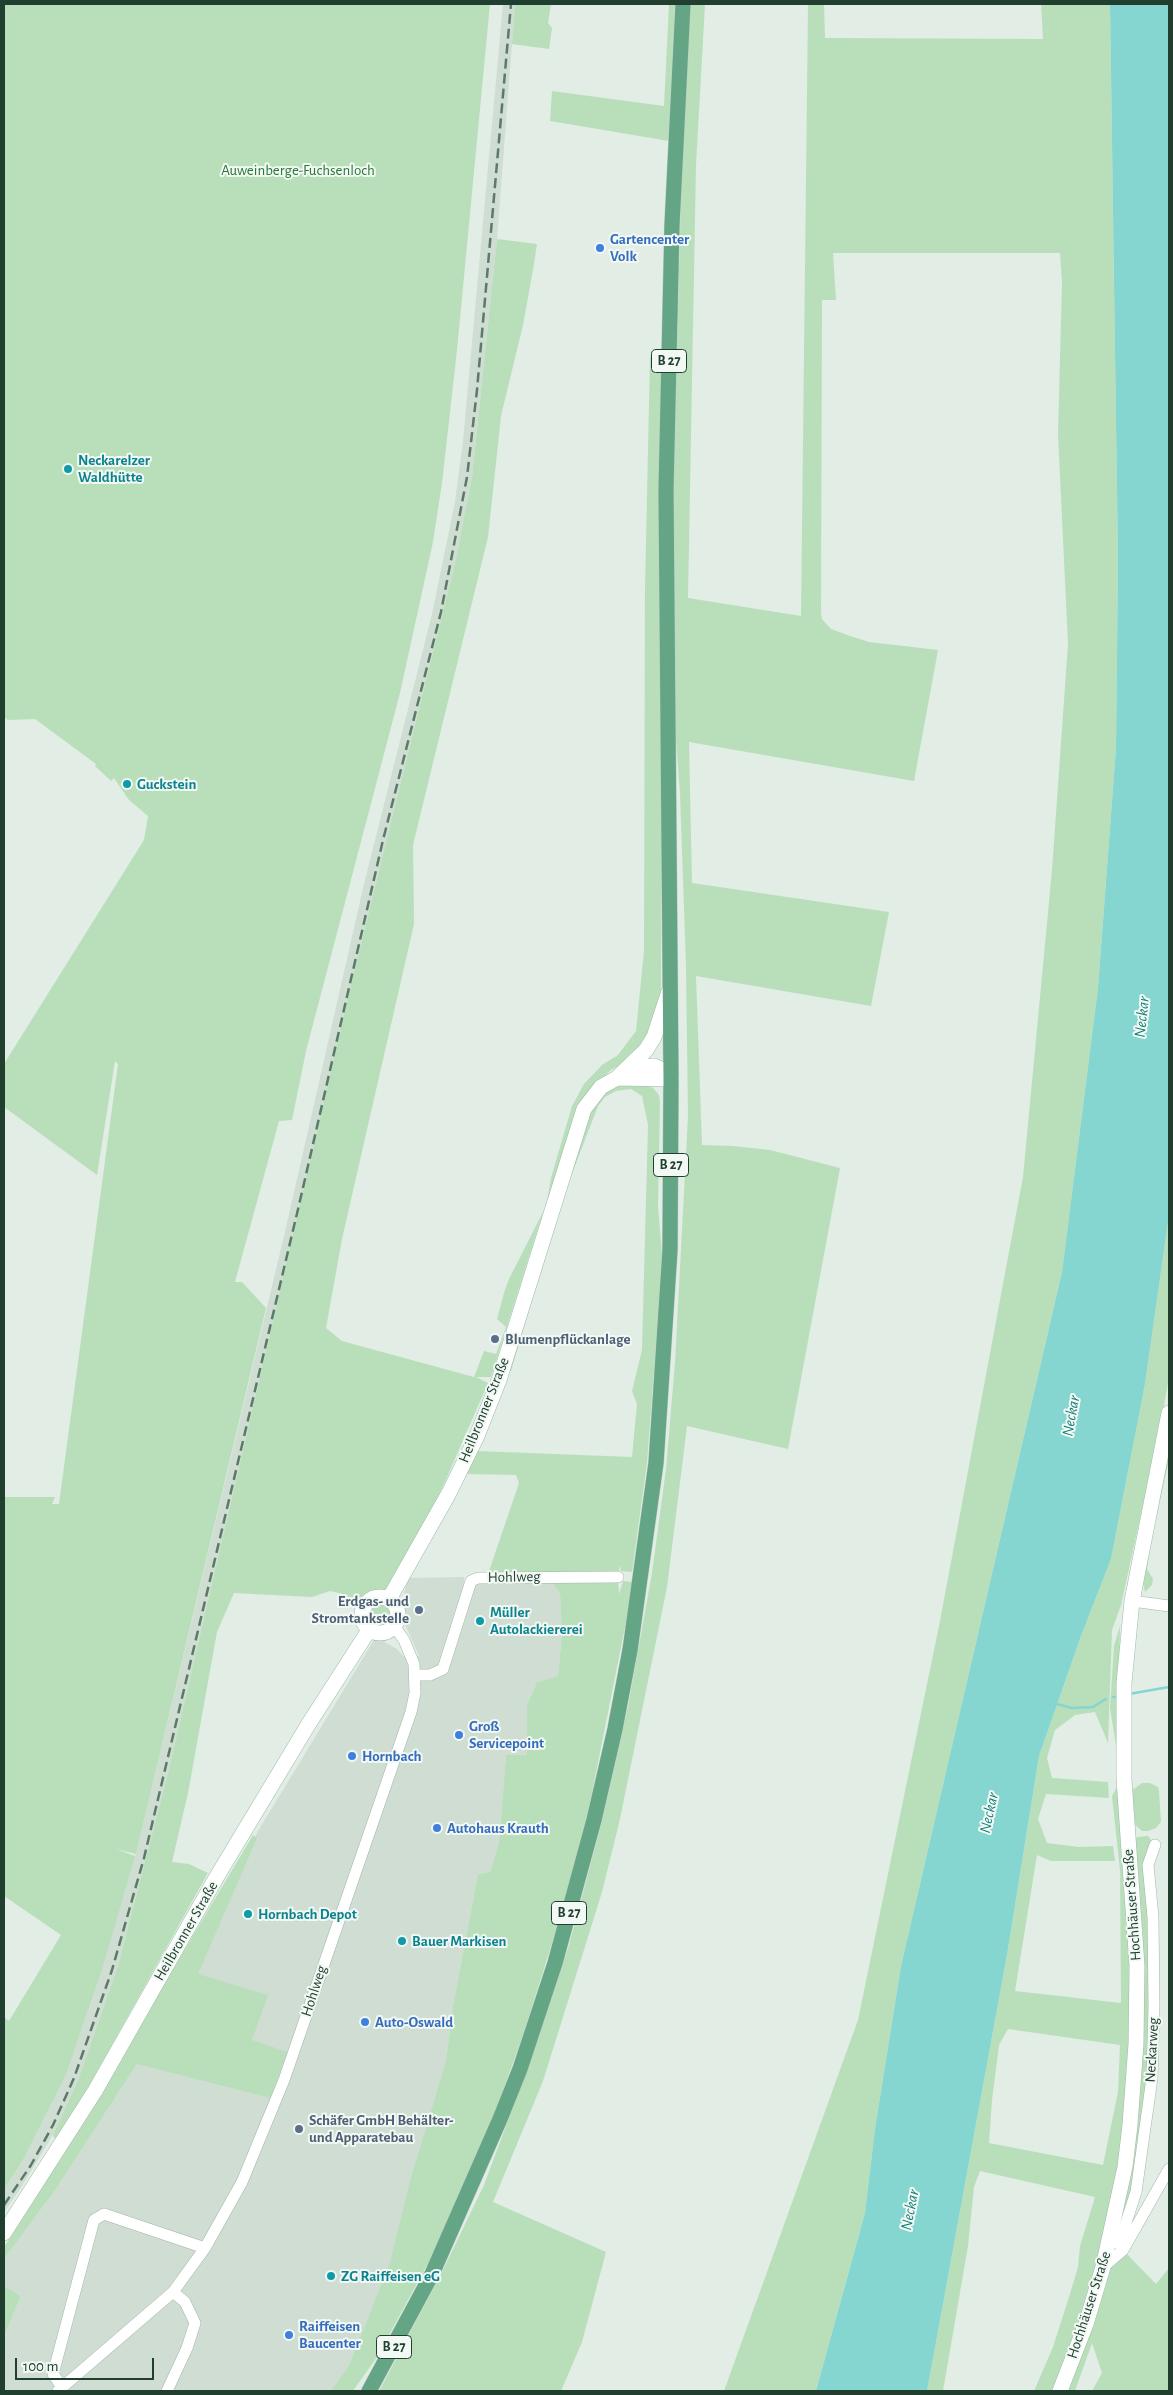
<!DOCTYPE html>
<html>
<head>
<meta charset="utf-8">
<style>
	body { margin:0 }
	#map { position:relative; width:1173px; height:2395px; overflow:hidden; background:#e1ede5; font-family:"Alegreya Sans",sans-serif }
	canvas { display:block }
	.frame { position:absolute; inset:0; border:5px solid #203f2f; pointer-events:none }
	.scale { position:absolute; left:15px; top:2358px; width:139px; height:22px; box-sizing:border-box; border:2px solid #203f2f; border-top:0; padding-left:6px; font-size:15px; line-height:18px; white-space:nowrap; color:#203f2f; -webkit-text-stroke:4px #f2f9f4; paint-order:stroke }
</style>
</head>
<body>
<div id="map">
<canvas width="1173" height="2395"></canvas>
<div class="frame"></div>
<div class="scale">100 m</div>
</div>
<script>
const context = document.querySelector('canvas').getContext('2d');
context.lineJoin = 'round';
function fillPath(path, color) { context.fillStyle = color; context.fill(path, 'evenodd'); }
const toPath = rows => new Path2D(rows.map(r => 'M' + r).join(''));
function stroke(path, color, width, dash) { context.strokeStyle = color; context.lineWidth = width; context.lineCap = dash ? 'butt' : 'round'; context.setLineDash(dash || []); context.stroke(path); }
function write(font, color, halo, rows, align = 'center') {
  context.font = font + ' "Alegreya Sans",sans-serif'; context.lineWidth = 4; context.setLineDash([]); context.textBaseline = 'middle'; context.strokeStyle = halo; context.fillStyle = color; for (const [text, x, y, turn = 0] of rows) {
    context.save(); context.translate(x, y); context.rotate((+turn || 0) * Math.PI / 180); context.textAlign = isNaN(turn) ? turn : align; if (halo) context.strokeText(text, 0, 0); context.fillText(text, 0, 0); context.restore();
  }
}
const built = toPath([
	[503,4,515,4,497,239,472,477,455,563,353,976,168,1773,118,1966,78,2080,53,2135,20,2189,4,2212,4,2189,22,2162,66,2075,102,1970,132,1860,136,1854,285,1232,364,884,432,614,455,502,463,441],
	[464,1577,464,1583,555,1581,560,1593,562,1634,558,1676,537,1682,527,1705,527,1755,506,1755,499,1842,490,1872,478,1874,453,2006,446,2060,411,2177,408,2271,338,2391,4,2391,4,2336,21,2296,4,2286,4,2259,56,2189,137,2064,224,1903,258,1831,374,1640,381,1640,397,1649,403,1656,419,1656,405,1624,402,1602,408,1578]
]);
const green = toPath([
	[4,4,490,4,457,350,442,483,433,542,400,693,306,1051,292,1120,279,1121,235,1282,242,1282,266,1308,136,1854,116,1849,135,1856,102,1970,66,2075,22,2162,4,2189,4,2017,9,2021,61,1935,4,1896,4,1497,55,1497,52,1504,59,1504,118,1064,115,1061,97,1175,4,1107,4,1064,144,840,148,816,129,800,114,778,111,781,95,766,96,764,35,719,8,720,4,717],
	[515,4,551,4,548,23,552,28,549,49,512,44],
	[669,4,675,4,669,141,550,121,552,91,664,106],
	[690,4,705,4,696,165,688,598,801,616,808,4,824,4,825,38,1043,39,1041,4,1110,4,1118,559,1116,748,1098,988,1062,1272,901,1966,875,2129,865,2213,816,2391,724,2391,858,2020,940,1621,1023,1177,1052,870,1068,644,1058,434,1062,282,1060,253,833,253,836,300,822,300,821,613,822,619,831,629,850,636,869,642,938,650,914,781,689,742,692,883,889,912,871,1006,696,976,702,1145,733,1146,770,1150,840,1168,788,1449,687,1426,667,1587,620,1819,602,1892,543,2081,493,2202,606,2252,582,2342,561,2391,379,2391,441,2274,484,2185,530,2061,569,1945,602,1821,628,1706,652,1573,666,1469,675,1363,688,1116,686,966,680,793,676,740,673,498,682,156],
	[497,239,537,244,534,264,523,325,501,416,488,537,413,845,414,924,342,1239,326,1328,342,1341,474,1377,484,1351,496,1354,506,1327,497,1319,504,1293,509,1279,543,1212,491,1377,476,1377,488,1383,444,1484,389,1599,373,1598,365,1605,343,1594,330,1591,312,1597,234,1593,217,1632,188,1793,172,1862,189,1864,208,1873,57,2143,53,2135,78,2080,118,1966,168,1773,353,976,455,563,472,477],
	[650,357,662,358,661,990,652,1036,628,1061,611,1070,592,1088,547,1202,551,1178,572,1106,584,1084,602,1065,618,1055,636,1031,644,951,645,588],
	[631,1083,643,1083,653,1088,659,1095,660,1103,658,1206,662,1254,657,1331,647,1463,632,1572,621,1571,620,1565,618,1577,619,1594,623,1581,633,1582,631,1597,585,1828,565,1902,523,2035,497,2107,439,2243,377,2357,353,2391,331,2391,349,2366,390,2263,411,2177,446,2060,453,2006,478,1874,490,1872,499,1842,506,1755,527,1755,527,1705,537,1682,558,1676,562,1634,560,1593,549,1577,488,1574,519,1483,516,1475,465,1474,477,1451,632,1457,637,1404,632,1391,642,1350,648,1125,642,1096,631,1089,616,1091,605,1097,598,1106,560,1205,511,1371,508,1371,558,1205,592,1106,604,1093,616,1086],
	[1169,1215,1169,1377,1148,1496,1144,1500,1121,1605,1112,1630,1108,1743,1095,1712,1075,1715,1055,1730,1047,1758,1052,1778,1108,1782,1109,1798,1046,1794,1038,1819,1047,1843,1079,1847,1113,1846,1115,1861,1051,1861,1037,1855,1015,1991,1121,2003,1120,1870,1112,1796,1117,1787,1116,1746,1110,1708,1114,1646,1120,1626,1119,1691,1127,1838,1148,1836,1155,1845,1148,1865,1152,2078,1123,2250,1156,2284,1169,2268,1169,2391,1092,2391,1102,2373,1092,2343,1075,2391,1034,2391,1053,2347,1070,2294,1078,2267,1080,2246,1095,2197,980,2171,974,2187,968,2246,943,2391,927,2391,1007,1955,1039,1756,1081,1636,1111,1559,1145,1384],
	[1008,2029,1120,2045,1118,2092,1103,2165,989,2143,992,2100,999,2045],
	[1169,1435,1169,1460,1151,1541,1147,1569,1153,1579,1152,1585,1145,1592,1141,1573],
	'370 1615a10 10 0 1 1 20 0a10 10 0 1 1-20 0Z',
	[1142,1783,1150,1783,1158,1787,1159,1791,1161,1822,1156,1828,1148,1831,1142,1831,1133,1823,1131,1791],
	[253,1835,257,1838,198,1974,268,1995,252,2040,287,2052,271,2098,137,2064,56,2189,4,2259,4,2247,49,2177],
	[4,2286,21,2296,4,2336]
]);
const water = toPath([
	[1110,4,1169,4,1169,1215,1145,1384,1111,1559,1081,1636,1039,1756,1007,1955,927,2391,816,2391,865,2213,875,2129,901,1966,1062,1272,1098,988,1116,748,1118,559]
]);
const stream = toPath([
	[1129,1694,1169,1687],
	[1113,1697,1116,1697],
	[1057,1704,1072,1708,1093,1707,1106,1699]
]);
const street = toPath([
	[1132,1601,1169,1606],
	[416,1675,430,1675,443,1669,471,1581,478,1578,618,1577],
	[1123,2250,1119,2244,1136,2192,1152,2078,1154,2007,1153,1917,1148,1865,1155,1845],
	[1103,2267,1123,2250,1169,2169],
	[62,2387,53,2374,94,2220,104,2214,205,2248],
	[58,2391,173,2292,205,2248,242,2182,284,2080,411,1712,415,1693,414,1664,404,1640,394,1626],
	[167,2391,187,2348,195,2323,185,2302,173,2292]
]);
const secondary = toPath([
	[629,1067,654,1066,663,1070,671,1079],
	[617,1078,671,1079],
	'362 1615a18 18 0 1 1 36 0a18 18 0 1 1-36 0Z',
	[389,1599,449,1493,477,1436,499,1380,584,1109,601,1087,617,1078,646,1050,654,1037,669,991],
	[4,2233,95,2091,216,1878,308,1725,369,1630],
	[1060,2391,1086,2324,1103,2267,1125,2167,1130,2125,1136,2044,1137,1966,1124,1779,1124,1683,1132,1601,1169,1413]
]);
const primary = toPath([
	[369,2391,432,2274,500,2119,520,2069,555,1963,594,1820,615,1729,630,1650,656,1463,670,1250,671,1079,666,490,672,225,683,4]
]);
const rail = toPath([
	[4,2205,31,2165,53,2125,74,2078,112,1970,144,1858,299,1205,383,840,441,612,467,477,477,390,511,4]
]);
const markers = [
	[600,248,5,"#3f7fe0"],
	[68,469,5,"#0f9aa8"],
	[127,784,5,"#0f9aa8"],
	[495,1339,5,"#5c6f8a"],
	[419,1610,5,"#5c6f8a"],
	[480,1621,5,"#0f9aa8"],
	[459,1735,5,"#3f7fe0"],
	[352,1756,5,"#3f7fe0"],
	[437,1828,5,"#3f7fe0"],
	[248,1914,5,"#0f9aa8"],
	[402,1941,5,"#0f9aa8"],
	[365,2022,5,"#3f7fe0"],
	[299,2129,5,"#5c6f8a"],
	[331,2276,5,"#0f9aa8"],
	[289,2335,5,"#3f7fe0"]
];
const shields = [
	[669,361,35],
	[671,1165,35],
	[569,1913,35],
	[394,2347,35]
];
const shieldNames = [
	["B 27",669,361],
	["B 27",671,1165],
	["B 27",569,1913],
	["B 27",394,2347]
];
const parkNames = [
	["Auweinberge-Fuchsenloch",298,170]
];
const shopNames = [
	["Gartencenter",610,239],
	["Volk",610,256],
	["Groß",469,1726],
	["Servicepoint",469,1743],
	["Hornbach",362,1756],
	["Autohaus Krauth",447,1828],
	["Auto-Oswald",375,2022],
	["Raiffeisen",299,2326],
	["Baucenter",299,2343]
];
const cultureNames = [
	["Neckarelzer",78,460],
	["Waldhütte",78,477],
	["Guckstein",137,784],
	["Müller",490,1612],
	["Autolackiererei",490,1629],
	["Hornbach Depot",258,1914],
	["Bauer Markisen",412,1941],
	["ZG Raiffeisen eG",341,2276]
];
const serviceNames = [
	["Blumenpflückanlage",505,1339],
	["Erdgas- und",409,1601,"right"],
	["Stromtankstelle",409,1618,"right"],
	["Schäfer GmbH Behälter-",309,2120],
	["und Apparatebau",309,2137]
];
const streetNames = [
	["Heilbronner Straße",484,1410,-68],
	["Hohlweg",514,1577,-1],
	["Hochhäuser Straße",1132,1905,-94],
	["Heilbronner Straße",186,1931,-60],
	["Hohlweg",314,1991,-72],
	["Neckarweg",1152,2050,-87],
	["Hochhäuser Straße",1089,2305,-72]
];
const waterNames = [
	["Neckar",1142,1017,-84],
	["Neckar",1071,1416,-80],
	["Neckar",989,1813,-78],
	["Neckar",910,2210,-79]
];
fillPath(built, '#cfddd3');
fillPath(green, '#b9dfba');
fillPath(water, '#85d5d0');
stroke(stream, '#85d5d0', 2.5);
stroke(street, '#a3b5ab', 12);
stroke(secondary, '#9fb9aa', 16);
stroke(primary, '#c1c9c5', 16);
stroke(street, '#fff', 11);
stroke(secondary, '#fff', 15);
stroke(primary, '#63a585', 15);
stroke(rail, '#5b7a6a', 2.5, [10, 5]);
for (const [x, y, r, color] of markers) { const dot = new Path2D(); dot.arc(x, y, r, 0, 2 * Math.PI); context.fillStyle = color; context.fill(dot); stroke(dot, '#f2f9f4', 2); }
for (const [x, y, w] of shields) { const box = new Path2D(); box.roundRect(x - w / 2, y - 11.5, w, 23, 4); context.fillStyle = '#f2f9f4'; context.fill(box); stroke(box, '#203f2f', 1); }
write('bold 14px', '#203f2f', null, shieldNames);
write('15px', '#287834', '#f2f9f4', parkNames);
write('bold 15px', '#366cbe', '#f2f9f4', shopNames, 'left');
write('bold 15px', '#0d838f', '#f2f9f4', cultureNames, 'left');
write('bold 15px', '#4e5e75', '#f2f9f4', serviceNames, 'left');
write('15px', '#203f2f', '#f2f9f4', streetNames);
write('italic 16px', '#167f78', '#f2f9f4', waterNames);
</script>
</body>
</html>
